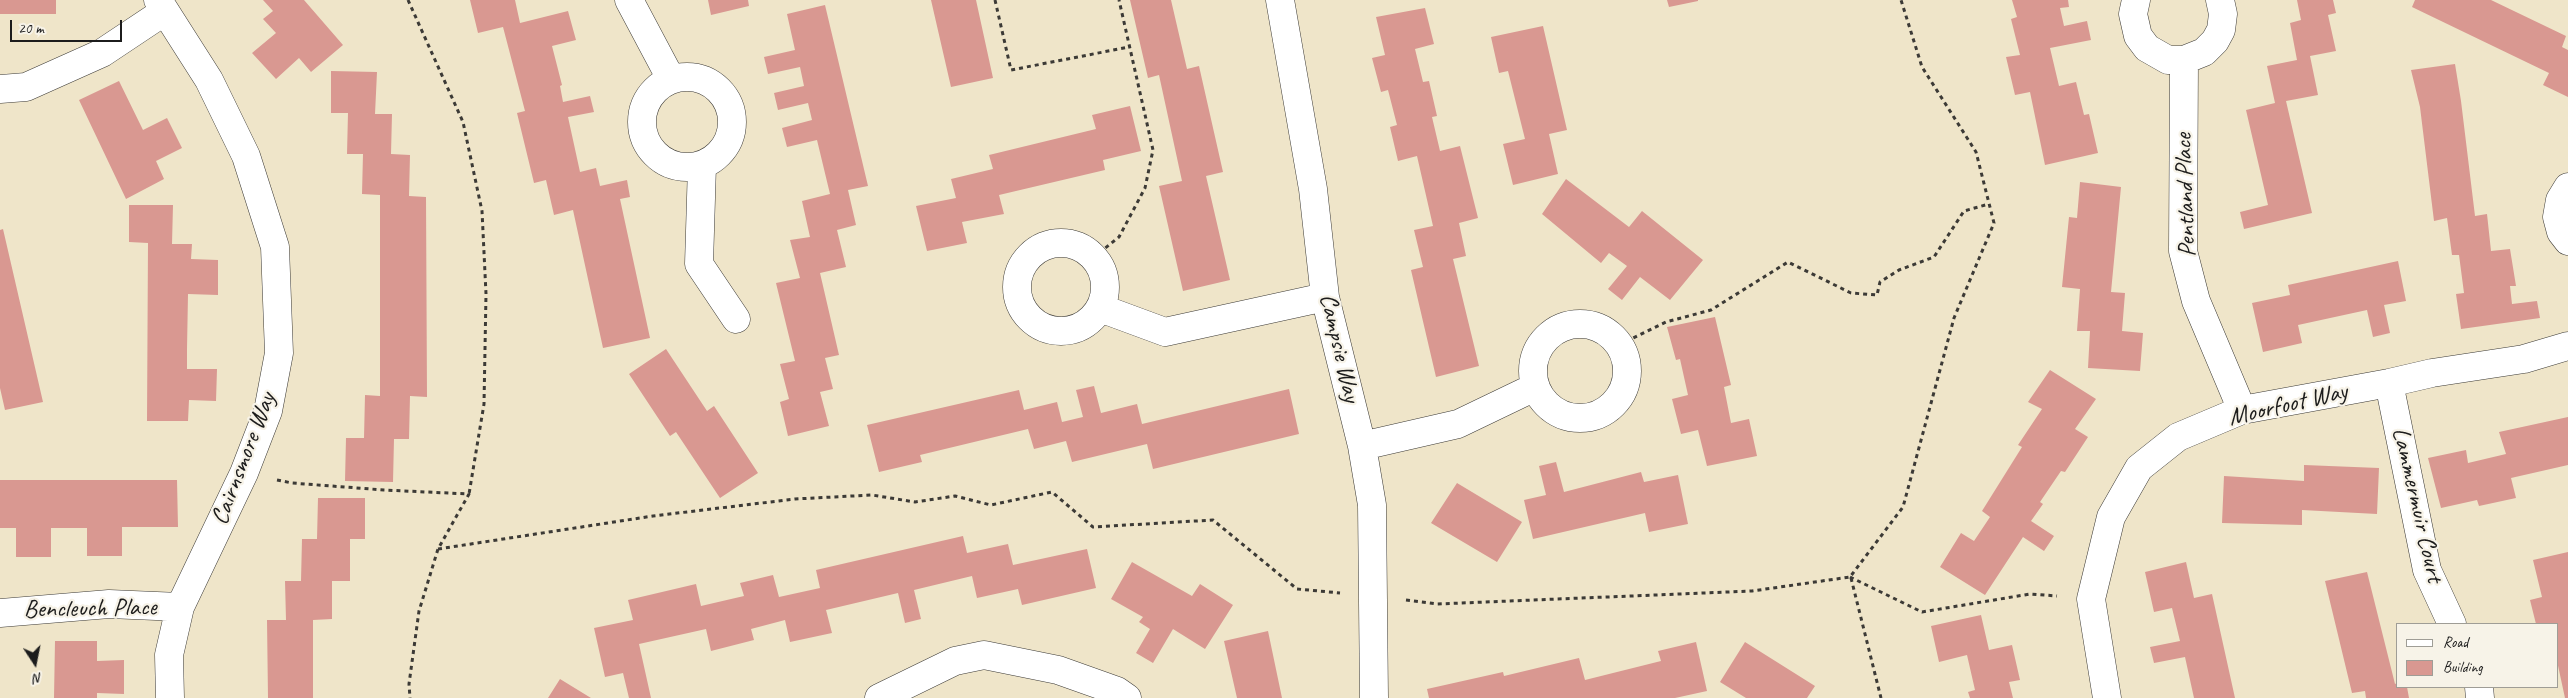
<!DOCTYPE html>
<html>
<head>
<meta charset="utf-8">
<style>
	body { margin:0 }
	#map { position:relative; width:2568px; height:698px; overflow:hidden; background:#efe5c9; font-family:Caveat,sans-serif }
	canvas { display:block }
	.legend { position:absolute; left:2396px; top:623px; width:162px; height:65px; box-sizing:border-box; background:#f7f3e8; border:1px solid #9f9d96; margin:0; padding:6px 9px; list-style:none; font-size:15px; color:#1c1c1c }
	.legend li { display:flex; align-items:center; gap:10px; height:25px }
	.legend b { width:25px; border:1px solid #9f9d96 }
	.north { position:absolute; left:10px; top:638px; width:50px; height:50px; -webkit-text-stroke:4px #f7f3e8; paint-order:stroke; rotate:169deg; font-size:14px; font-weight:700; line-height:20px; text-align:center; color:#1c1c1c }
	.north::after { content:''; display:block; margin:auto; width:18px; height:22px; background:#1c1c1c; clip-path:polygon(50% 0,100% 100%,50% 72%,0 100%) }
	.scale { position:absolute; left:10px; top:20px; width:112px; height:22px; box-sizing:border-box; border:2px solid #1c1c1c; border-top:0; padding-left:6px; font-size:15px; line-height:18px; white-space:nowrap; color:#1c1c1c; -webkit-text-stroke:4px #f7f3e8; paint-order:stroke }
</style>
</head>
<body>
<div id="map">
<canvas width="2568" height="698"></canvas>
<ul class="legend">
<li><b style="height:6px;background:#fff"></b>Road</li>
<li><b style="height:14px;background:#d99891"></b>Building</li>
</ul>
<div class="north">N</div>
<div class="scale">20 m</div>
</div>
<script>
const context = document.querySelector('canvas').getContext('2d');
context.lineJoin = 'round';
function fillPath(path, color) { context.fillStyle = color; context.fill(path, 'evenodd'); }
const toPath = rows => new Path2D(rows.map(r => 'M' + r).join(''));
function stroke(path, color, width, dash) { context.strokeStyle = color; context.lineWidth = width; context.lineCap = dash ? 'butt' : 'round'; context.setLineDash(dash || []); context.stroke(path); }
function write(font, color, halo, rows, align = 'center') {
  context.font = font + ' Caveat,sans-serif'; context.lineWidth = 4.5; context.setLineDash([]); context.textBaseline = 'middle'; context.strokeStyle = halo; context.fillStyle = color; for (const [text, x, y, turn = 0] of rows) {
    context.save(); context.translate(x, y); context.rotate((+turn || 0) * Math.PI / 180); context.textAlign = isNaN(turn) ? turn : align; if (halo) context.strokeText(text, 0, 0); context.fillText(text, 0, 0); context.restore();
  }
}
const building = toPath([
	[0,0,56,0,56,14,0,14],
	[263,0,304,0,343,45,311,72,299,58,276,79,252,53,276,33,263,19,273,11],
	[470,0,515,0,520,23,568,11,576,40,552,46,562,85,560,86,563,102,590,96,594,112,568,117,580,172,596,168,600,186,627,180,630,197,620,199,650,338,603,348,573,210,554,215,546,180,534,183,517,113,525,111,503,27,478,33],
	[708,0,748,0,749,6,711,15],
	[931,0,976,0,993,78,951,87],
	[1130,0,1171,0,1187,69,1199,66,1223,172,1206,176,1230,280,1183,291,1159,186,1182,181,1159,75,1148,78],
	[1667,0,1698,0,1698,1,1669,7],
	[2012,0,2068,0,2069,7,2060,8,2064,26,2087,21,2091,40,2050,48,2059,86,2076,82,2084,115,2089,114,2098,153,2045,165,2030,92,2015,95,2006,57,2020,55,2011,19,2017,17],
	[2297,0,2333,0,2336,13,2328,15,2336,51,2310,56,2318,95,2286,101,2312,213,2244,229,2240,212,2268,205,2246,110,2275,103,2267,66,2297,60,2290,23,2301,20],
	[2415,0,2491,0,2566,36,2562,47,2568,50,2568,97,2543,85,2549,73,2412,7],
	[825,5,868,186,848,190,856,225,837,230,846,267,820,273,839,355,825,358,833,389,820,392,829,426,788,436,780,402,789,399,780,364,795,361,776,283,800,278,790,240,810,237,802,201,830,194,817,140,787,147,782,128,812,120,808,103,778,110,774,93,804,86,800,67,768,74,764,57,795,50,787,14],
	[1425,8,1434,44,1415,49,1423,82,1429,81,1437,116,1432,117,1440,151,1460,146,1478,218,1459,223,1466,256,1453,259,1479,366,1436,377,1411,270,1423,267,1414,230,1433,226,1417,156,1398,161,1390,127,1397,125,1388,90,1381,92,1372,58,1385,55,1376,17],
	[1543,26,1567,130,1549,134,1558,174,1513,185,1503,144,1525,139,1508,71,1499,73,1491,37],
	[2455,64,2461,101,2475,216,2487,214,2491,251,2510,249,2516,286,2510,286,2512,304,2537,301,2540,318,2461,329,2456,294,2464,293,2459,255,2452,255,2447,218,2434,221,2420,107,2411,70],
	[331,71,377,72,375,114,392,114,391,154,410,155,409,196,426,197,427,397,410,396,409,439,394,439,393,482,345,481,346,438,364,438,365,395,380,396,380,195,362,194,363,154,347,154,348,113,331,113],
	[119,81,143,130,167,118,182,148,156,161,164,179,126,199,79,100],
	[1130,106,1141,151,1103,160,1105,170,999,195,1004,214,962,222,967,243,927,251,916,206,956,198,951,179,993,169,989,155,1096,129,1092,115],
	[1566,179,1629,227,1642,211,1703,260,1670,300,1640,277,1622,300,1608,289,1627,266,1609,253,1601,263,1542,214],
	[2080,182,2121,187,2111,292,2125,293,2122,331,2143,333,2140,371,2088,368,2090,331,2077,331,2080,289,2062,287,2069,217,2077,218],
	[129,205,173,205,172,244,192,244,191,259,218,260,218,295,188,294,187,349,187,369,217,369,216,401,189,400,188,421,147,421,148,243,129,242],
	[3,229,43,402,5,410,0,388,0,230],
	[2398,261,2406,301,2384,305,2390,333,2373,337,2367,310,2298,325,2302,343,2263,352,2252,303,2290,295,2288,285],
	[1715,317,1731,385,1724,387,1731,423,1749,419,1757,456,1707,466,1698,430,1681,434,1672,399,1688,395,1680,359,1676,360,1667,327],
	[666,349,707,411,714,406,758,473,720,498,676,432,670,436,629,374],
	[2050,370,2096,399,2075,429,2088,437,2065,472,2061,471,2040,502,2043,504,2031,521,2054,536,2044,551,2023,537,1985,595,1940,567,1961,533,1974,541,1990,517,1982,511,2022,447,2018,445,2042,409,2028,402],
	[1094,386,1101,413,1137,404,1142,424,1289,389,1299,434,1153,469,1147,444,1072,462,1066,441,1034,449,1028,429,920,455,922,462,879,472,867,425,1019,390,1024,410,1057,402,1062,422,1083,417,1076,390],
	[2568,417,2568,465,2511,478,2516,498,2479,506,2477,500,2441,508,2428,458,2466,450,2468,463,2506,454,2499,432],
	[1556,462,1564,492,1641,472,1644,482,1678,475,1688,524,1649,532,1645,513,1533,539,1524,500,1546,495,1539,466],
	[2304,465,2379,468,2377,514,2302,510,2302,525,2222,523,2224,476,2304,481],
	[0,480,177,480,178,527,122,527,122,556,87,556,87,528,51,528,51,557,16,557,16,528,0,528],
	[1457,483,1522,522,1497,562,1431,523],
	[318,498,365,498,365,539,350,539,350,581,332,581,332,619,313,620,313,698,268,698,267,620,286,620,285,581,301,581,302,539,317,539],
	[963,536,967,553,1008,544,1013,565,1087,549,1096,588,1022,605,1018,589,977,598,972,576,914,590,921,619,905,623,898,593,826,610,832,633,790,642,785,620,751,629,754,640,711,651,706,629,639,644,651,698,629,698,623,673,605,677,594,628,633,620,628,600,696,584,701,606,744,596,740,583,773,575,779,597,820,588,816,570],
	[2568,552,2568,698,2565,698,2557,661,2557,624,2536,624,2530,600,2542,597,2533,560],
	[1132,562,1192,596,1200,584,1233,605,1205,649,1173,629,1153,663,1136,653,1150,629,1139,622,1143,617,1111,599],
	[2186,562,2194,598,2212,594,2235,698,2194,698,2185,657,2154,663,2150,647,2180,641,2172,608,2154,612,2145,572],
	[2367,572,2395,684,2397,683,2397,687,2407,687,2409,698,2366,698,2365,691,2352,693,2325,581],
	[1981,615,1989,650,2012,645,2020,680,2009,682,2013,698,1970,698,1968,692,1975,690,1967,655,1939,662,1931,626],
	[1268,631,1282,698,1237,698,1224,641],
	[55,641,97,641,97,661,124,660,124,694,97,693,97,698,54,698],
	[1696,642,1707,691,1675,698,1429,698,1427,689,1503,672,1504,676,1579,658,1585,680,1661,661,1658,651],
	[1745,642,1815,686,1807,698,1746,698,1720,682],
	[560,679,591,698,548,698]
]);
const path = toPath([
	[408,0,463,122,482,211,486,294,484,404,469,494],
	[995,0,1011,70,1129,47],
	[1093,258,1119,237,1145,188,1153,150,1119,0],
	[1619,345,1666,322,1711,310,1788,262,1851,293,1877,295,1880,282,1899,270,1934,257,1964,211,1989,204],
	[277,480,292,483,384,490,469,494,438,549,419,611,409,684,410,698],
	[438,549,653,516,795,499,872,495,915,502,955,496,991,505,1052,492,1093,527,1213,520,1297,589,1340,593],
	[1850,577,1922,612,2030,594,2057,596],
	[1851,578,1881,698],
	[1406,600,1437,604,1752,591,1850,577,1903,507,1954,318,1994,223,1976,152,1922,67,1901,0]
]);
const street = toPath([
	[158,0,209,80,246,156,275,247,279,353,268,411,244,473,180,607,169,655,170,698],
	[629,0,671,79],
	[1280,0,1313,189,1325,297,1362,446,1372,505,1374,698],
	[2136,0,2133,14,2138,36,2147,48,2168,60,2184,60,2204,52,2215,41,2221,30,2223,14,2220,0],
	[2184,60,2183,251,2196,301,2242,410],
	'642 122a45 45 0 1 1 90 0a45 45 0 1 1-90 0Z',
	[0,89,26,87,102,53,165,11],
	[702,165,699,264,736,319],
	[2568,187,2560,200,2557,217,2561,232,2568,241],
	'1017 287a44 44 0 1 1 88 0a44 44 0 1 1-88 0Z',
	[1100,308,1165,332,1325,297],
	'1533 371a47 47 0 1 1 94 0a47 47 0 1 1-94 0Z',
	[2389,383,2427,570,2452,624],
	[1362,446,1458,424,1535,387],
	[0,613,109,604,180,607],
	[2479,687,2480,698],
	[879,698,955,661,984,655,1058,670,1117,691,1127,698],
	[2107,698,2091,599,2111,517,2139,468,2178,437,2242,410,2389,383,2432,373,2524,359,2568,346]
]);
const streetNames = [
	["Pentland Place",2186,195,-92],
	["Campsie Way",1339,348,77],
	["Moorfoot Way",2288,405,-13],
	["Cairnsmore Way",244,459,-69],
	["Lammermuir Court",2417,505,77],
	["Bencleuch Place",90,609,-1]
];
fillPath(building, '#d99891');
stroke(street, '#3c3a36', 29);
stroke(path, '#3c3a36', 3, [4, 4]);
stroke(street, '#fff', 28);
write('25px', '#1c1c1c', '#f7f3e8', streetNames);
</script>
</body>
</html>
